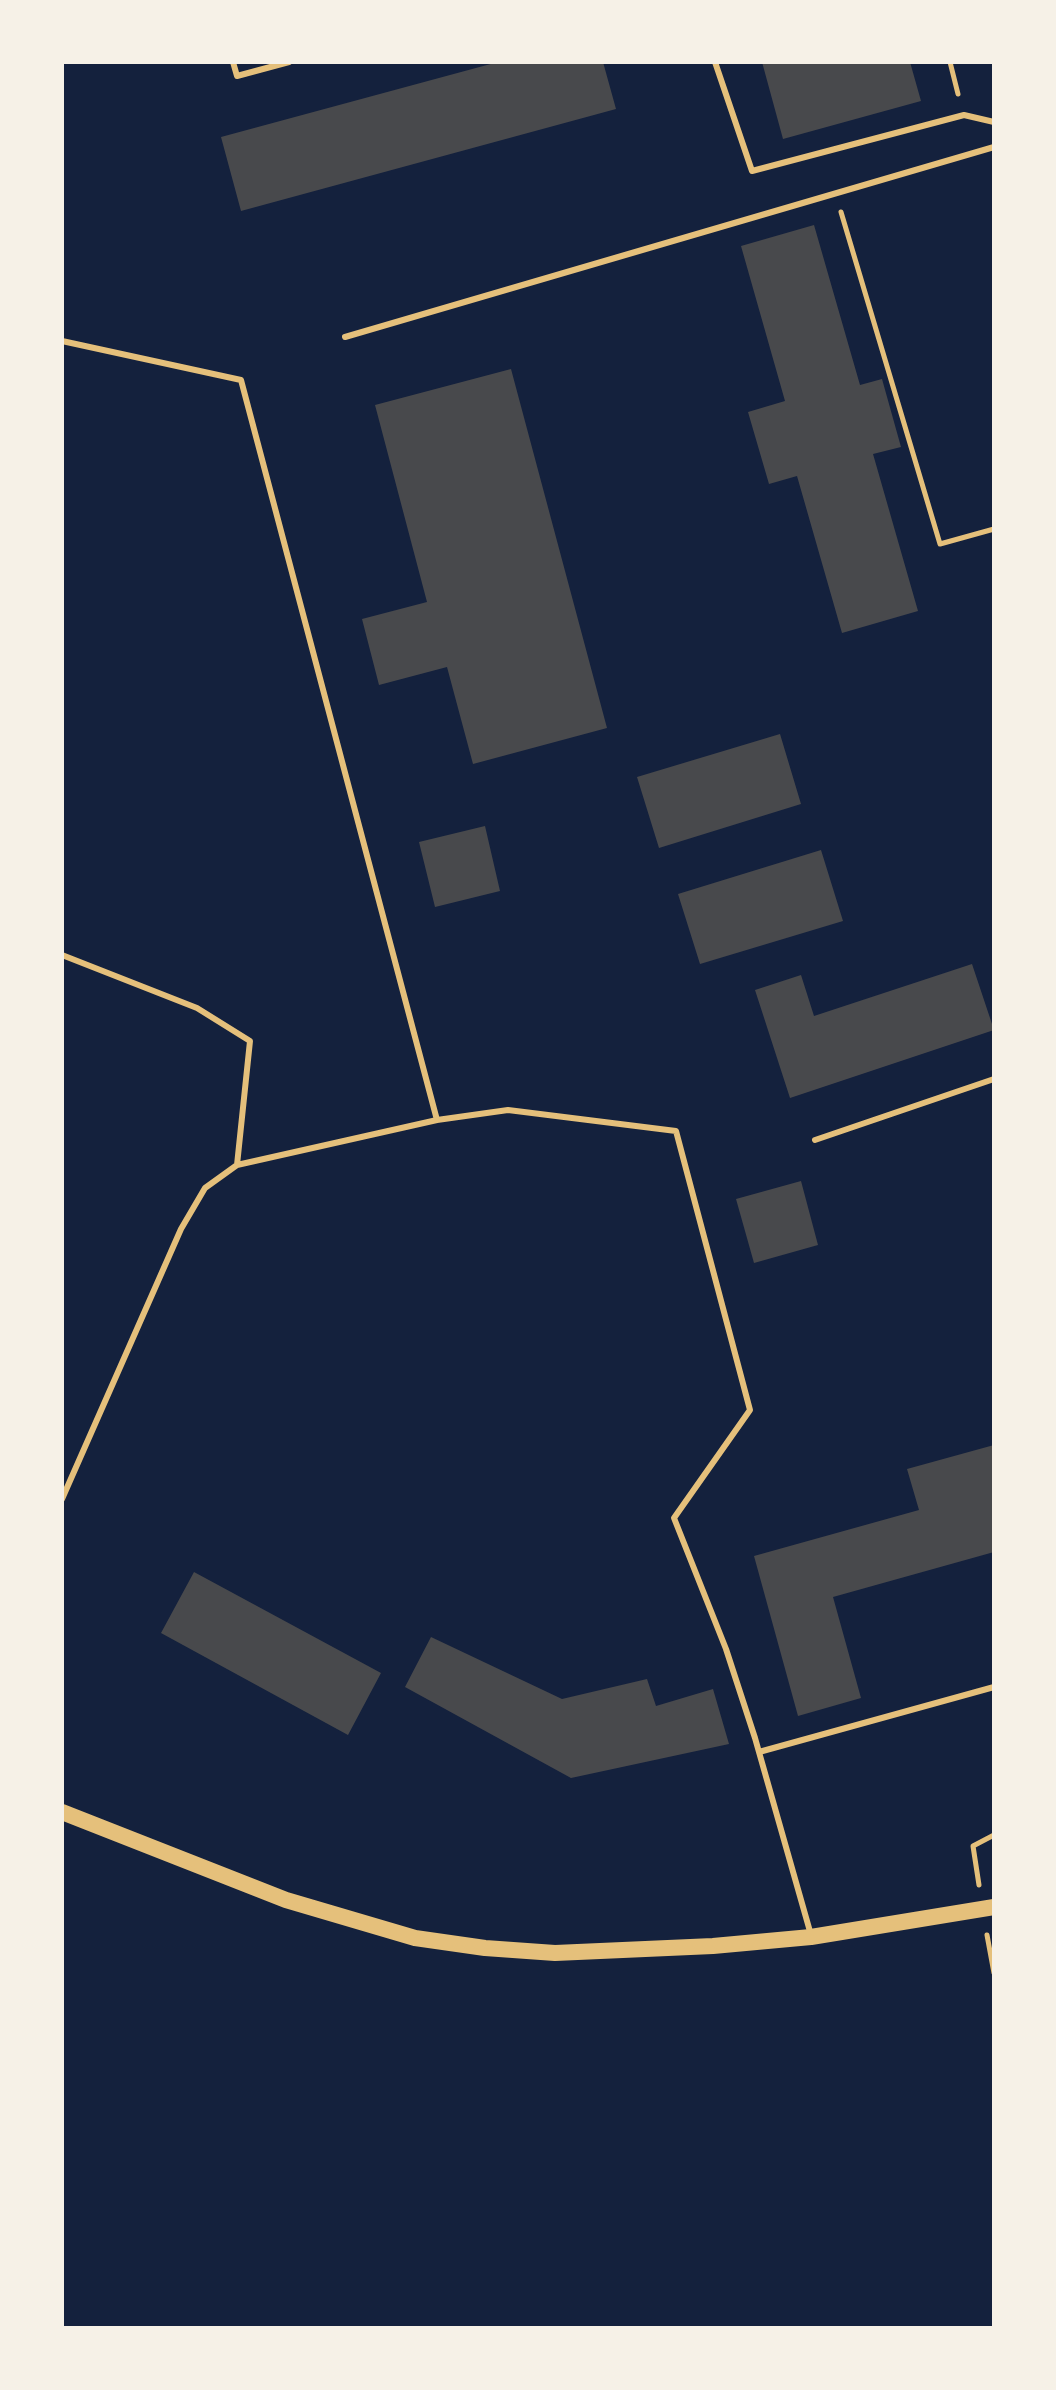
<!DOCTYPE html>
<html>
<head>
<meta charset="utf-8">
<style>
	body { margin:0 }
	#map { position:relative; width:1056px; height:2390px; overflow:hidden; background:#14213d; font-family:Helvetica,sans-serif }
	canvas { display:block }
	.frame { position:absolute; inset:0; border:64px solid #f6f1e7; pointer-events:none }
</style>
</head>
<body>
<div id="map">
<canvas width="1056" height="2390"></canvas>
<div class="frame"></div>
</div>
<script>
const context = document.querySelector('canvas').getContext('2d');
context.lineJoin = 'round';
function fillPath(path, color) { context.fillStyle = color; context.fill(path, 'evenodd'); }
const toPath = rows => new Path2D(rows.map(r => 'M' + r).join(''));
function stroke(path, color, width, dash) { context.strokeStyle = color; context.lineWidth = width; context.lineCap = dash ? 'butt' : 'round'; context.setLineDash(dash || []); context.stroke(path); }
const building = toPath([
	[498,62,603,62,616,109,241,211,221,137],
	[762,62,910,62,921,101,783,139],
	[814,225,860,385,882,379,901,447,873,454,918,611,842,633,797,476,769,484,748,412,785,401,741,246],
	[511,369,607,728,473,764,447,667,379,685,362,619,427,602,375,405],
	[780,734,801,804,659,848,637,777],
	[485,826,500,891,435,907,419,842],
	[821,850,843,921,700,964,678,894],
	[972,964,994,1030,790,1098,755,990,801,975,814,1016],
	[801,1181,818,1245,754,1263,736,1199],
	[994,1445,994,1552,833,1597,861,1698,798,1716,754,1556,919,1510,907,1469],
	[194,1572,381,1673,348,1735,161,1633],
	[431,1637,562,1699,647,1679,656,1706,713,1689,729,1744,571,1778,405,1687]
]);
const path = toPath([
	[950,62,958,94],
	[841,212,940,544,994,529],
	[979,1885,973,1846,994,1835],
	[987,1935,994,1973]
]);
const service = toPath([
	[233,62,237,76,289,62],
	[715,62,752,171,964,115,994,122],
	[345,337,994,147],
	[62,341,241,380,437,1120],
	[62,955,197,1008,250,1041,237,1165],
	[815,1140,994,1079],
	[62,1499,181,1229,205,1188,237,1165,437,1120,508,1110,676,1131,750,1410,674,1518,726,1649,755,1738,811,1935],
	[759,1752,994,1687]
]);
const secondary = toPath([
	[62,1812,286,1900,415,1938,485,1948,555,1953,713,1946,811,1937,994,1907]
]);
fillPath(building, '#48494c');
stroke(path, '#e5c07b', 5);
stroke(service, '#e5c07b', 6);
stroke(secondary, '#e5c07b', 16);
</script>
</body>
</html>
